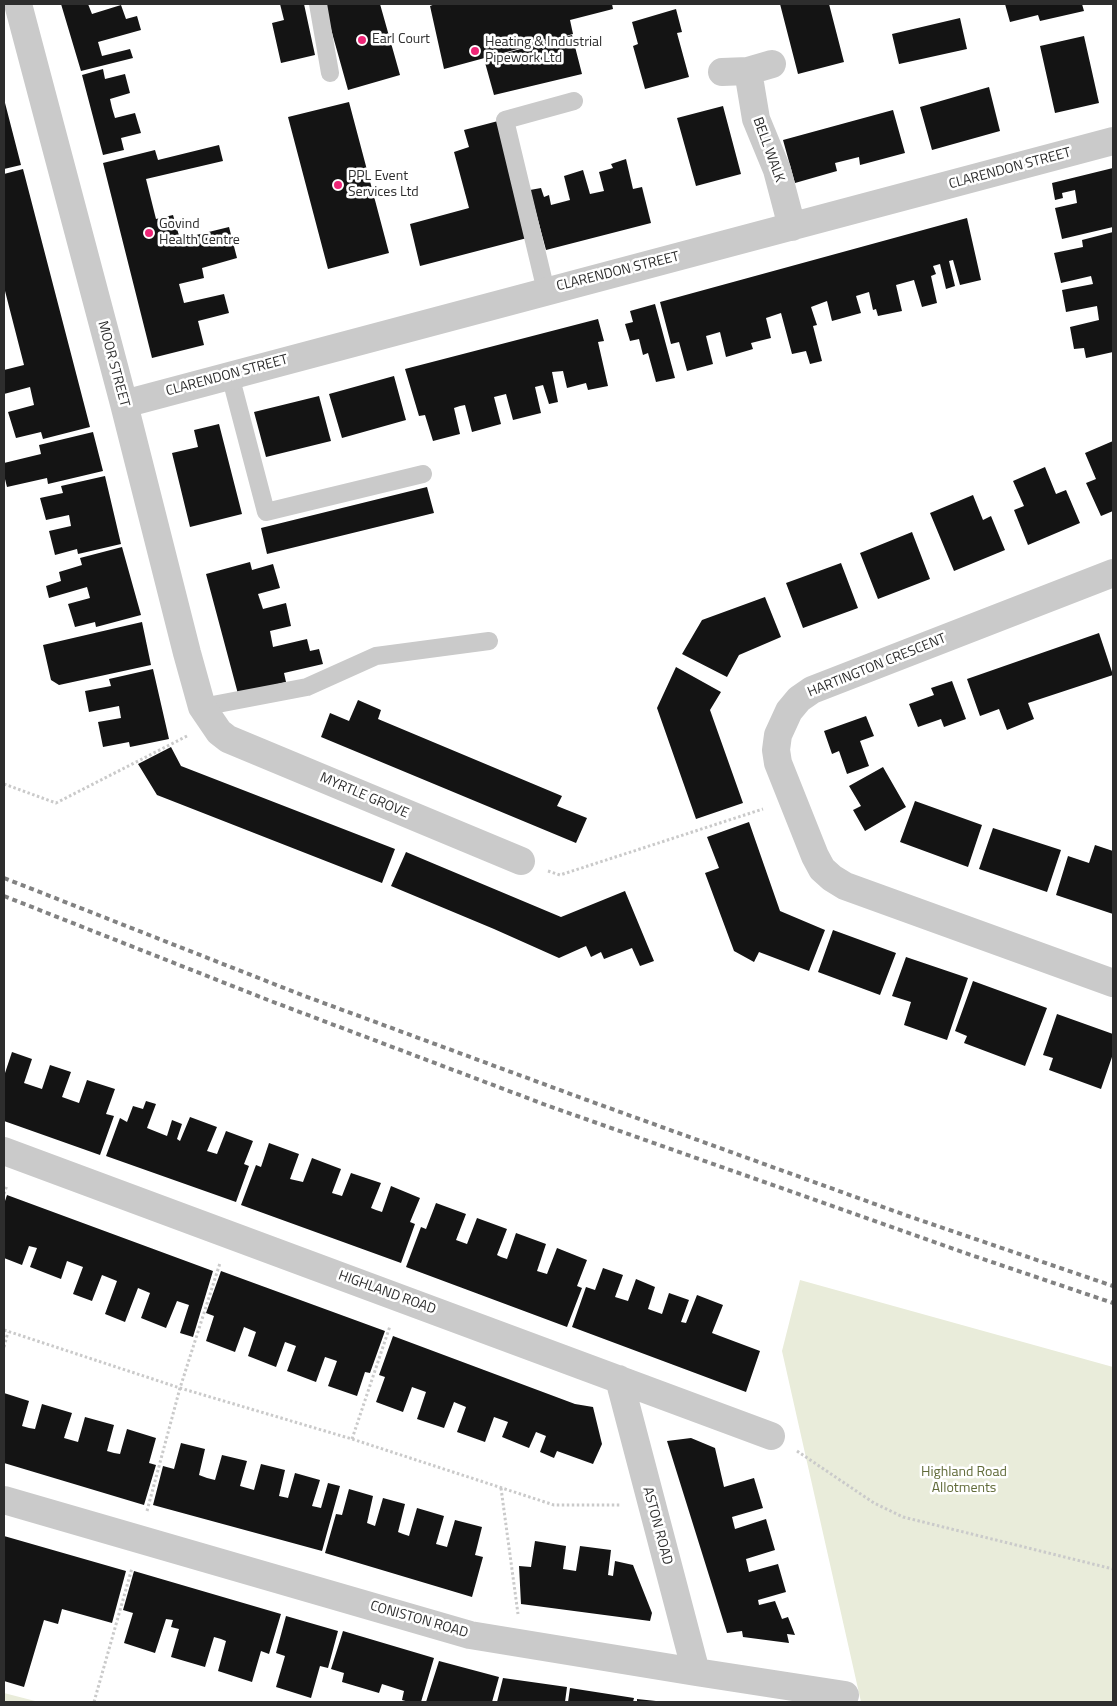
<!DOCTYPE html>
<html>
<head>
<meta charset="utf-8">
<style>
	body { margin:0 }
	#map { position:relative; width:1117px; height:1706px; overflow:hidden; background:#fff; font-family:"Titillium Web",sans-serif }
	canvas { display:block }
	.frame { position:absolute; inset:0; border:5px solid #2d2d2d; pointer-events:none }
</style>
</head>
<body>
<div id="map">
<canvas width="1117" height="1706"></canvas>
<div class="frame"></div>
</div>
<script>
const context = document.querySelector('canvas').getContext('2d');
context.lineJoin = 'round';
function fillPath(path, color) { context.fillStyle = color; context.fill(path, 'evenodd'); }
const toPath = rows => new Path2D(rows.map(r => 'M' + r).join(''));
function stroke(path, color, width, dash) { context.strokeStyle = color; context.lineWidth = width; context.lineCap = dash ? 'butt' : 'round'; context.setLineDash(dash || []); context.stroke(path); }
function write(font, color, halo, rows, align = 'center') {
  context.font = font + ' "Titillium Web",sans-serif'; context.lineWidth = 5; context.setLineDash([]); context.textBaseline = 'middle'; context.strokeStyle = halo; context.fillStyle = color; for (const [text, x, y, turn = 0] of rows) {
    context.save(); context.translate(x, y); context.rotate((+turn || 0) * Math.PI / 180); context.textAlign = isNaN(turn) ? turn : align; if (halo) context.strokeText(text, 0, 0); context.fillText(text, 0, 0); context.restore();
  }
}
const green = toPath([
	[800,1280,1113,1367,1113,1702,861,1702,782,1351],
	[4,1693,39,1702,4,1702]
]);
const building = toPath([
	[61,4,88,4,92,14,121,5,126,19,137,16,141,30,98,42,102,56,130,49,133,58,81,71],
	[280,4,304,4,315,55,281,63,272,23,284,20],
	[324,4,380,4,400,75,348,90],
	[435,4,612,4,613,9,570,20,573,34,444,69,430,6],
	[780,4,829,4,844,62,798,74],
	[1005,4,1082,4,1084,11,1040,21,1038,15,1010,22],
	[676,9,682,32,677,33,689,77,645,89,633,46,638,44,632,22],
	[960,18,967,49,899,64,892,34],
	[572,35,582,74,494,95,484,59],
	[1084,36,1099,103,1055,113,1040,46],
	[103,69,105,79,125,74,130,93,110,99,112,108,115,118,135,113,141,133,121,138,124,150,103,155,82,75],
	[989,87,1000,131,932,150,920,107],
	[4,99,21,165,4,169],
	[349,102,389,253,328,269,288,117],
	[723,106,741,174,696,186,677,118],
	[893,110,905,153,860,165,859,157,835,163,837,171,795,183,783,140],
	[498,121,527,238,420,266,410,224,469,208,454,152,469,147,464,130],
	[219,145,223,161,146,179,156,219,173,215,180,239,229,227,237,258,202,268,204,278,179,284,184,303,224,294,229,313,198,321,204,345,152,358,103,163,155,150,158,160],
	[626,159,633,189,642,187,651,223,546,250,530,190,541,188,544,197,549,195,551,205,570,200,564,176,583,170,590,194,604,191,599,172,613,168,611,164],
	[1113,168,1113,227,1062,239,1055,208,1077,203,1075,190,1062,193,1063,198,1055,200,1052,183],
	[23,169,90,427,43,439,41,432,16,438,8,412,34,405,30,387,4,394,4,370,24,365,4,287,4,174],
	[967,218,981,280,960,285,953,260,949,261,955,286,946,289,940,264,933,266,936,274,931,276,937,303,922,307,914,280,896,285,902,311,878,316,876,309,873,310,869,292,856,296,861,313,832,321,827,301,811,307,817,325,813,326,822,361,810,364,806,351,792,354,781,313,766,318,771,338,751,343,753,349,726,357,720,332,706,336,713,364,687,371,679,342,671,344,660,302],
	[1113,232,1113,352,1086,358,1084,348,1074,349,1070,327,1099,320,1097,306,1066,312,1062,290,1093,284,1091,276,1061,283,1054,253,1083,247,1082,240],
	[655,304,675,378,656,382,648,353,643,355,639,339,630,341,625,324,633,322,630,311],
	[598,319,604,341,598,342,608,386,588,390,586,383,567,388,563,371,552,372,558,402,549,404,543,385,535,387,541,413,513,420,506,394,494,397,501,424,472,432,465,405,460,406,454,408,460,434,433,441,425,415,419,416,405,369],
	[394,376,406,420,342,438,329,394],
	[319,396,331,441,266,457,254,412],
	[219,424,242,514,190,527,172,453,198,447,194,430],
	[93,432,103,471,48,484,47,478,7,487,4,475,4,463,41,454,39,445],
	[1113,441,1113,511,1101,516,1086,483,1096,479,1085,453],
	[1045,467,1056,494,1066,490,1080,523,1028,545,1014,510,1024,506,1013,481],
	[105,476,121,544,78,554,77,549,55,555,49,531,71,526,69,515,46,520,40,498,63,493,61,486],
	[427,487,434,513,267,554,261,528],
	[973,495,983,520,991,516,1005,550,954,571,930,513],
	[912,532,930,579,878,599,860,553],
	[122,547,141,615,96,627,95,622,75,627,68,604,90,598,87,587,49,598,46,586,61,581,59,572,82,565,80,558],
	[250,562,252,570,273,564,280,588,258,594,263,609,286,603,291,626,270,631,273,647,307,639,310,651,319,649,323,664,284,673,286,682,238,694,206,574],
	[841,563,858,608,803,628,786,583],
	[765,597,781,637,739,655,727,677,682,654,702,620],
	[142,622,151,665,59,685,51,680,43,645],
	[1099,633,1113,675,1028,703,1034,719,1007,730,999,709,980,716,967,679],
	[676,667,721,692,710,710,743,803,696,819,657,708],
	[153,669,169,739,130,747,129,742,103,747,98,722,121,718,119,706,89,712,85,691,111,686,109,679],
	[952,681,966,719,944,727,941,719,918,727,909,704,934,695,931,688],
	[358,700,381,710,378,719,562,796,557,806,587,818,576,843,321,737,330,713,349,721],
	[866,716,874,736,860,741,869,766,847,774,839,751,832,754,824,731],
	[171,747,181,766,395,849,382,883,157,795,138,764],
	[883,767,906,807,865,831,853,810,861,806,849,786],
	[915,801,982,825,968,867,900,842],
	[749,822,780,911,825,930,809,971,759,952,754,962,734,951,705,873,719,868,707,837],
	[993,828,1061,850,1047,892,979,869],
	[1095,845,1113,851,1113,914,1056,895,1068,856,1089,863],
	[406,852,561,917,625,891,654,961,640,966,632,948,604,959,601,952,591,957,586,946,559,958,494,929,391,886],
	[833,930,896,953,880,995,818,972],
	[906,957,968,978,947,1040,904,1025,911,1002,892,996],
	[973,981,1047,1008,1025,1066,964,1043,967,1036,955,1031],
	[1057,1014,1113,1034,1113,1054,1101,1089,1049,1070,1053,1058,1043,1055],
	[12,1052,32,1059,24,1083,42,1089,50,1065,71,1072,62,1097,79,1103,87,1080,115,1089,106,1114,114,1116,100,1155,4,1121,4,1076],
	[146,1101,156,1104,147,1128,167,1136,172,1120,182,1124,177,1139,180,1141,190,1117,217,1127,207,1151,217,1154,226,1131,253,1141,244,1164,249,1166,236,1202,106,1156,120,1118,127,1122,133,1106,143,1109],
	[269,1143,299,1154,290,1179,303,1182,312,1158,341,1169,332,1193,342,1196,351,1173,381,1183,371,1208,376,1210,382,1212,391,1186,420,1198,410,1222,415,1224,401,1263,241,1205,256,1165,261,1167],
	[7,1195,213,1271,193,1337,180,1333,189,1305,177,1301,166,1328,141,1318,150,1293,138,1288,125,1322,105,1314,117,1281,102,1275,92,1301,73,1294,83,1267,67,1261,61,1279,30,1267,37,1248,29,1246,22,1265,4,1258,4,1204],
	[436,1203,466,1214,456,1240,467,1244,477,1218,507,1229,497,1255,501,1257,507,1259,516,1233,546,1244,537,1271,547,1274,557,1248,587,1260,577,1286,582,1288,567,1327,406,1267,421,1227,426,1229],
	[603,1268,623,1275,615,1297,628,1301,636,1279,655,1287,648,1309,662,1314,669,1293,689,1300,681,1322,686,1323,697,1295,723,1305,712,1333,760,1351,746,1392,572,1327,586,1287,595,1290],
	[221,1271,385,1331,370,1373,365,1372,357,1396,328,1386,337,1361,325,1357,316,1382,287,1371,296,1346,285,1342,276,1367,248,1356,256,1332,244,1327,235,1352,206,1341,214,1316,206,1313],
	[393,1336,575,1404,593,1407,602,1444,593,1464,557,1451,554,1458,540,1452,546,1436,536,1432,529,1448,502,1437,508,1422,494,1417,485,1442,457,1432,466,1407,454,1402,444,1428,417,1419,426,1392,412,1387,403,1412,376,1402,385,1377,379,1375],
	[4,1393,29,1401,22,1426,29,1428,35,1429,42,1404,72,1413,64,1438,78,1442,85,1417,114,1425,107,1451,114,1453,120,1454,127,1429,156,1438,149,1463,156,1465,144,1505,4,1463],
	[691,1438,715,1448,724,1487,754,1478,763,1508,732,1517,735,1529,766,1519,775,1550,746,1559,749,1572,778,1564,786,1592,758,1600,759,1605,775,1601,782,1619,788,1617,795,1635,787,1634,789,1643,743,1637,742,1631,727,1633,667,1441],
	[181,1443,205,1449,199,1475,207,1478,215,1480,222,1455,247,1461,240,1486,254,1490,261,1464,285,1470,279,1496,288,1498,295,1473,320,1480,312,1506,321,1508,328,1483,340,1486,322,1551,153,1505,163,1466,174,1469],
	[349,1489,373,1496,367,1523,375,1526,383,1498,405,1504,398,1532,403,1534,409,1536,417,1508,444,1516,436,1544,447,1547,455,1520,482,1527,475,1555,483,1557,472,1597,325,1553,336,1514,342,1515],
	[4,1536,126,1571,112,1623,62,1609,58,1624,44,1620,24,1687,4,1681],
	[535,1541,566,1546,563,1569,576,1571,580,1546,611,1550,608,1575,613,1576,615,1561,633,1565,652,1613,650,1621,521,1604,519,1566,531,1567],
	[134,1571,281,1614,269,1654,261,1651,252,1682,218,1671,226,1641,221,1639,214,1637,205,1667,171,1657,179,1629,171,1627,173,1620,166,1619,155,1653,124,1643,133,1613,123,1610],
	[286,1616,338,1631,328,1668,320,1666,311,1698,276,1687,285,1656,276,1653],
	[343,1631,434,1658,421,1702,409,1702,402,1700,404,1691,382,1684,379,1693,342,1682,344,1673,331,1669],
	[439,1661,499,1677,492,1702,426,1702],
	[503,1678,567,1687,565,1702,497,1702],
	[570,1688,634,1698,633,1702,568,1702],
	[637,1699,656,1701,656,1702,637,1702]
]);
const path = toPath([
	[4,784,56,803,187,736],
	[548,871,560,875,763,809],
	[4,1194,7,1185],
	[4,1330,180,1388,352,1439,554,1505,621,1505],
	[4,1347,8,1332],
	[352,1439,390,1326],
	[797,1451,874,1503,903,1517,1113,1569],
	[501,1488,518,1614],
	[147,1511,180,1388,220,1263],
	[94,1702,132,1568]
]);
const lane = toPath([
	[318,4,330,73],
	[546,291,505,120,574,101],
	[230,375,266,512,423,474],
	[202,707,307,687,376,656,489,641]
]);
const street = toPath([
	[18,4,124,404,187,653,202,707,219,732,228,739,521,861],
	[748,71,756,119,777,170,792,227],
	[722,72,748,71,772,64],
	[124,404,1113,141],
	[1113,573,812,690,799,699,789,711,778,735,776,750,778,763,815,856,822,869,832,878,845,886,1113,983],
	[4,1151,771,1436],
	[619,1379,696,1672],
	[4,1500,470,1635,696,1672,845,1695]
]);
const rail = toPath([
	[4,878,302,995,587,1100,908,1216,1113,1286],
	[4,896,268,1000,546,1105,971,1255,1113,1303]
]);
const markers = [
	[362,40,5,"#ee2677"],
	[475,51,5,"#ee2677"],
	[338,185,5,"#ee2677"],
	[149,233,5,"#ee2677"]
];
const poiNames = [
	["Earl Court",372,40],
	["Heating & Industrial",485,43],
	["Pipework Ltd",485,59],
	["PPL Event",348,177],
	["Services Ltd",348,193],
	["Govind",159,225],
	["Health Centre",159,241]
];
const streetNames = [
	["BELL WALK",768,150,70],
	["CLARENDON STREET",1010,169,-15],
	["CLARENDON STREET",618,272,-14],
	["MOOR STREET",113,364,75],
	["CLARENDON STREET",227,376,-15],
	["HARTINGTON CRESCENT",877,666,-22],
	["MYRTLE GROVE",364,796,23],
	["HIGHLAND ROAD",387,1293,20],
	["ASTON ROAD",657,1526,75],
	["CONISTON ROAD",419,1620,16]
];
const parkNames = [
	["Highland Road",964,1473],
	["Allotments",964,1489]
];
fillPath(green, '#e9ecda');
fillPath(building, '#141414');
stroke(path, '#cacaca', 3, [2.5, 2.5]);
stroke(lane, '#cacaca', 18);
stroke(street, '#cacaca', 28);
stroke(rail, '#828282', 4, [5, 4]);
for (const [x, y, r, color] of markers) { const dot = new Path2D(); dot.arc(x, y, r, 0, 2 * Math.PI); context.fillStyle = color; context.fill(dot); stroke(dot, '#fff', 2); }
write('14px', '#2d2d2d', '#fff', poiNames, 'left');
write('14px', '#2d2d2d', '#fff', streetNames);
write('14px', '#616b39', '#fff', parkNames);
</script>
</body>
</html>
